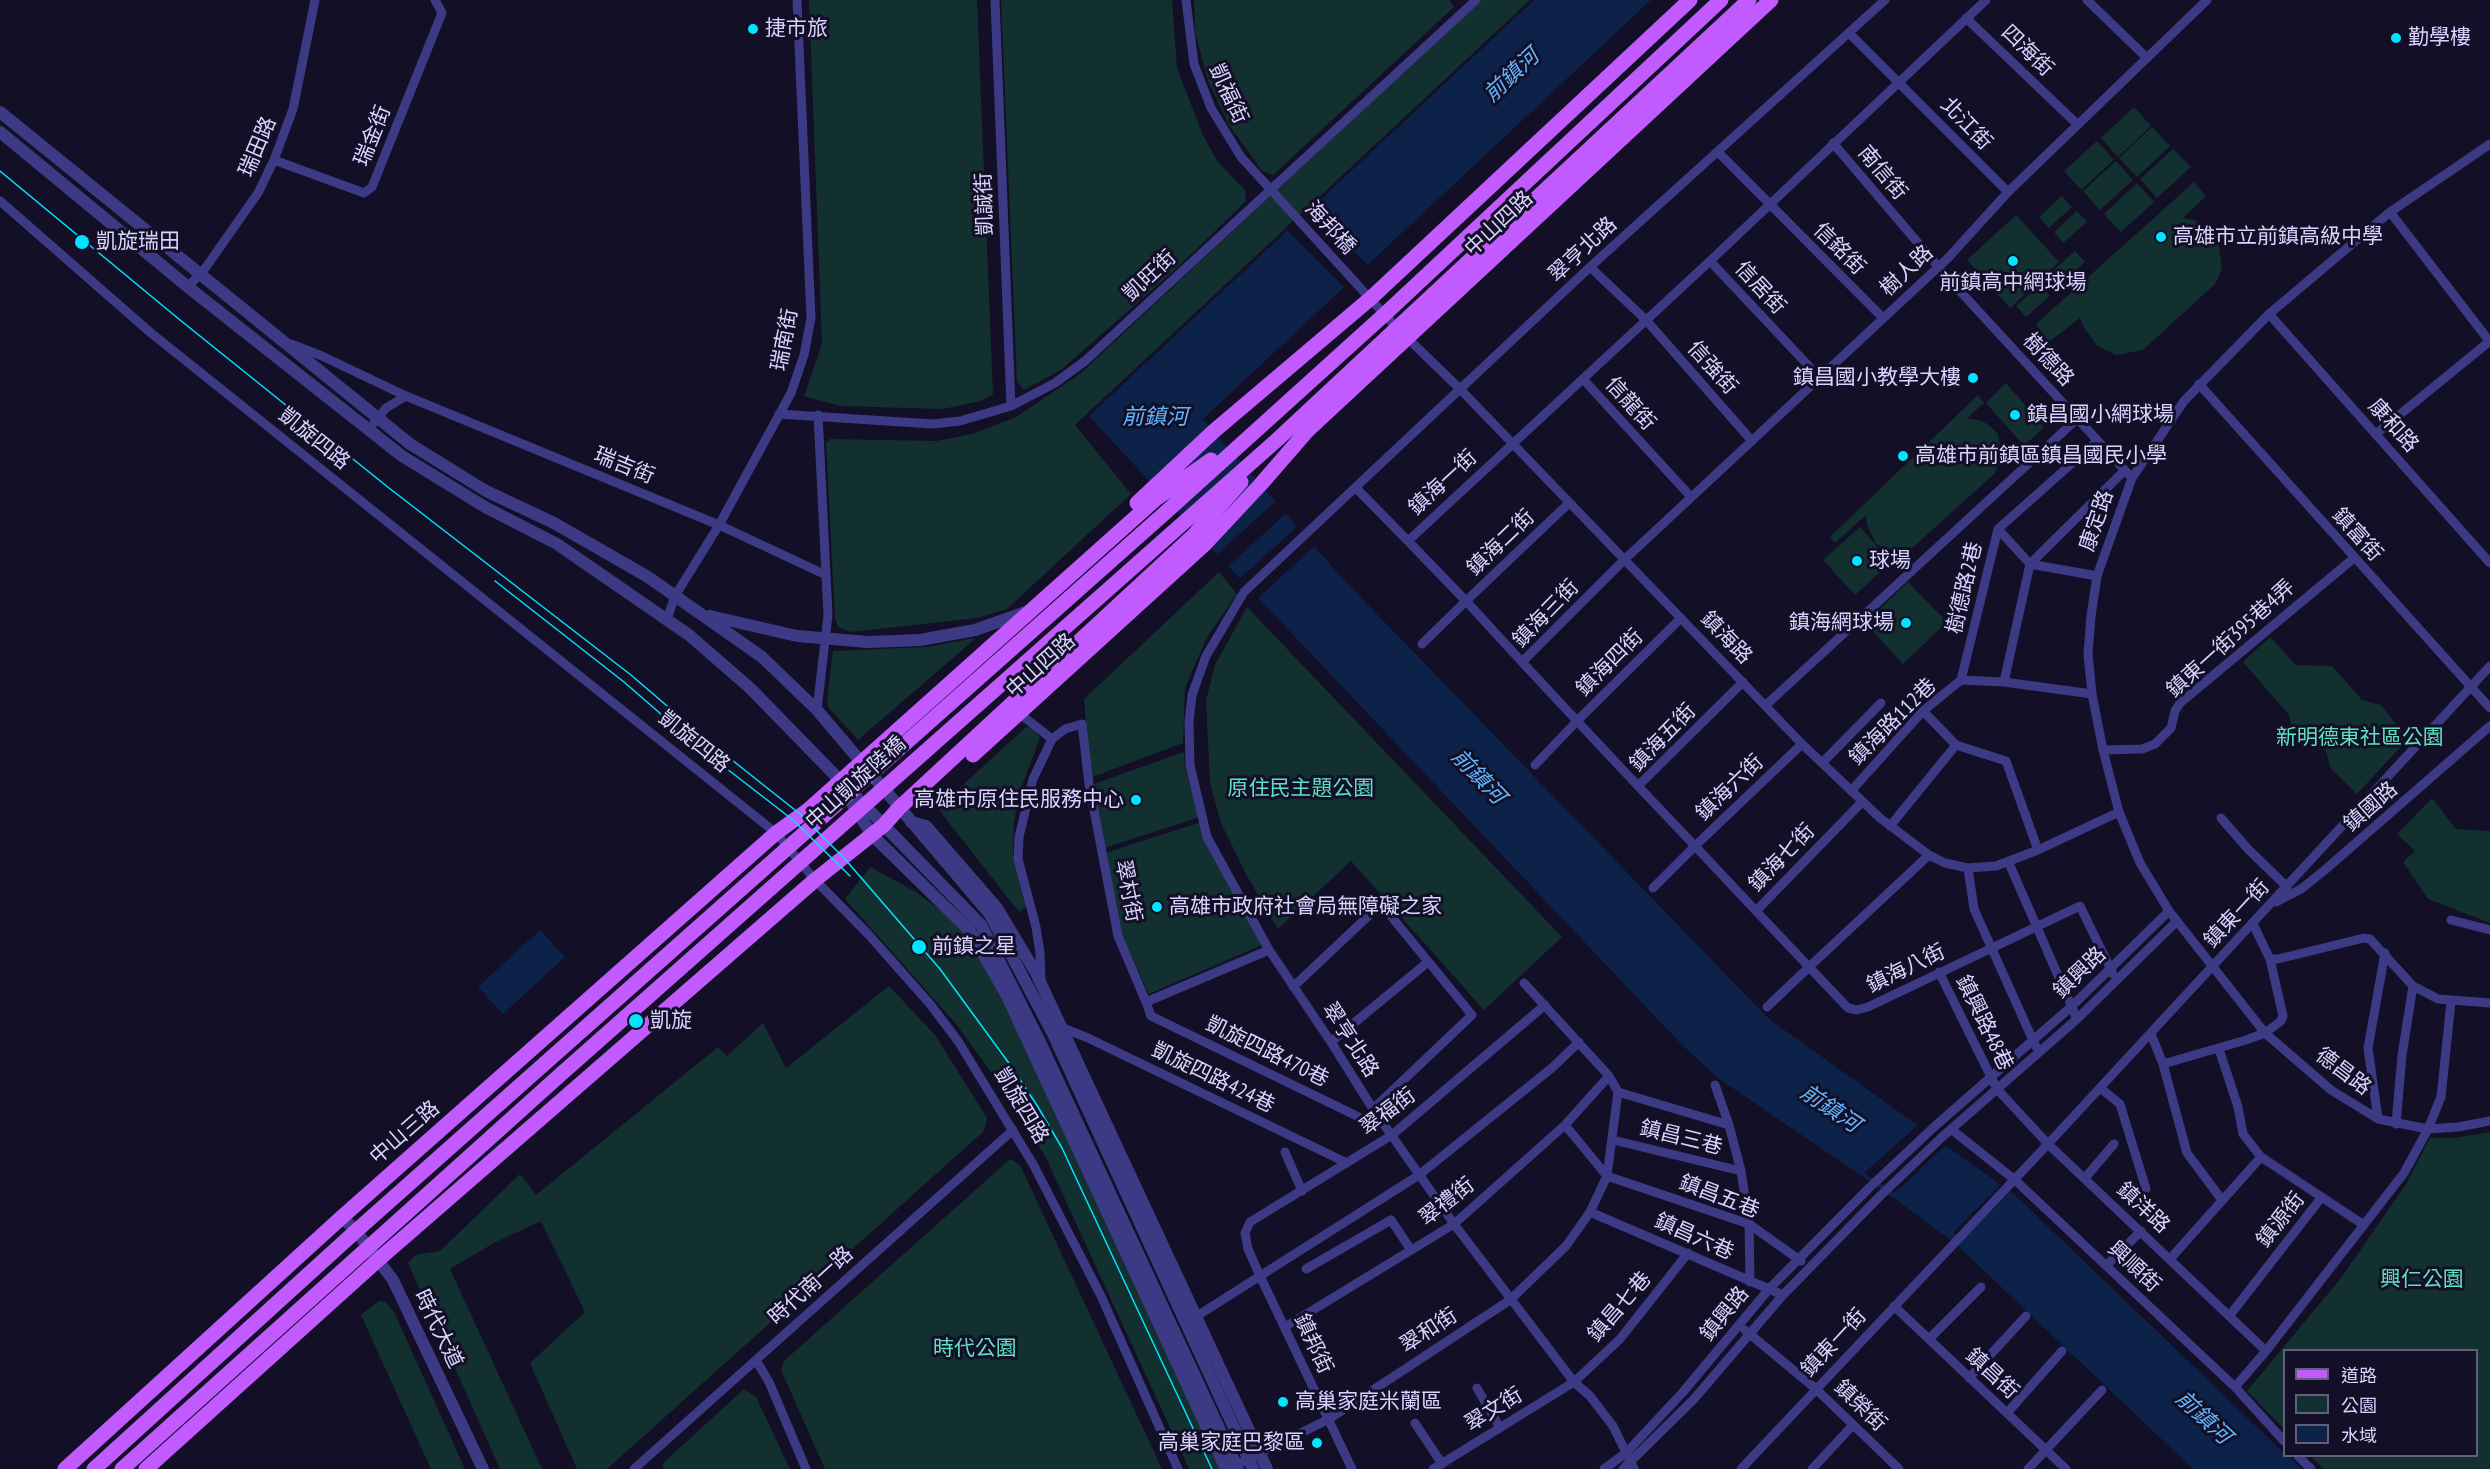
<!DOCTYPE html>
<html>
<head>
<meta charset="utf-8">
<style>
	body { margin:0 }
	#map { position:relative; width:2490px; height:1469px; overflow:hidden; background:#130f26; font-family:"PT Sans Narrow","Noto Sans TC",sans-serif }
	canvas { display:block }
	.legend { position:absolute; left:2283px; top:1349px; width:195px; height:108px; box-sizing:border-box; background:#130f26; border:2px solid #625e7d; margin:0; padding:8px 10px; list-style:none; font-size:18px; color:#d9d4ff }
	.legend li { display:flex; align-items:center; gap:12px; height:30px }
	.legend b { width:30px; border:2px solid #625e7d }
</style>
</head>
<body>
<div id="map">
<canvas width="2490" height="1469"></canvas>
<ul class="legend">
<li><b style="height:8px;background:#c25bff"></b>道路</li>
<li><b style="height:16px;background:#12302f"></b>公園</li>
<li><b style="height:16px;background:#0c2248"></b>水域</li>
</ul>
</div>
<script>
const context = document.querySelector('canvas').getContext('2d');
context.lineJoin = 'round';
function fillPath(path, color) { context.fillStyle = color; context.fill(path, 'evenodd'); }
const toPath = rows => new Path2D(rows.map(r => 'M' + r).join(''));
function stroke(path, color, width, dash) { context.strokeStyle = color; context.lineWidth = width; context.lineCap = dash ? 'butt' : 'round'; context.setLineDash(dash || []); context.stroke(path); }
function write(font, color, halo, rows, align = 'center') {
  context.font = font + ' "PT Sans Narrow","Noto Sans TC",sans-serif'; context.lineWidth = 6; context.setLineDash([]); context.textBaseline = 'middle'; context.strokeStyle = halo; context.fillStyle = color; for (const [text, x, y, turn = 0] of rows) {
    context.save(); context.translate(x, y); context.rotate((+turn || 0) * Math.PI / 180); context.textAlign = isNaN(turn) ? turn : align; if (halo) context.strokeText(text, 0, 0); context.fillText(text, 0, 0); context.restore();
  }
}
const green = toPath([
	[809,0,977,0,993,394,981,401,943,409,840,406,804,396,822,344],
	[1001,0,1172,0,1177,68,1202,133,1217,161,1245,190,1246,201,1177,268,1061,370,1024,390,1017,382],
	[1194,0,1449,0,1454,7,1273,175,1262,171,1229,125,1208,81,1195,32],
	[1480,0,1530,0,1075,425,1131,494,1007,609,977,618,851,632,838,627,835,619,826,443,830,439,936,441,972,434,1016,417,1081,373],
	[2134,107,2151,126,2118,157,2101,138],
	[2152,127,2170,146,2137,177,2119,158],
	[2097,141,2114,160,2081,190,2064,171],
	[2173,149,2191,167,2157,198,2140,179],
	[2116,161,2133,180,2100,210,2083,191],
	[2194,182,2206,196,2183,218,2194,220,2210,231,2219,246,2222,268,2216,283,2143,350,2116,355,2097,346,2085,329,2080,318,2049,342,2036,324],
	[2137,183,2154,202,2121,232,2104,214],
	[2062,196,2072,207,2049,228,2039,217],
	[2077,211,2087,222,2063,243,2054,232],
	[2016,215,2059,262,2010,308,1967,260],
	[2075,251,2085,262,2061,283,2051,272],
	[2040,285,2050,296,2026,317,2016,306],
	[2006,383,2044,427,2024,446,1986,403],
	[1978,395,1984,403,1967,418,1982,421,1990,426,1998,434,2002,457,1994,474,1909,551,1896,552,1876,544,1867,525,1866,515,1835,543,1830,537],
	[1860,527,1891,562,1855,595,1823,560],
	[1219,572,1237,594,1207,637,1185,688,1183,743,1090,778,1084,699],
	[1908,582,1947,622,1903,664,1865,623],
	[1247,607,1562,937,1484,1010,1351,861,1278,929,1247,876,1221,823,1210,783,1206,700,1215,665],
	[2270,637,2296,665,2332,666,2362,700,2381,705,2408,739,2357,794,2331,769,2324,744,2294,742,2289,715,2243,662],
	[976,638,858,740,828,707,827,698,833,651,926,647],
	[1026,727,1033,728,1040,738,1020,791,1014,822,1013,853,1026,907,1019,912,946,819,940,811,940,806],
	[1184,752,1185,768,1200,817,1104,848,1091,785],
	[2432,798,2456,829,2490,831,2490,923,2428,899,2403,862,2415,851,2397,834],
	[1201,822,1262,945,1149,994,1121,934,1105,853],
	[870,867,916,892,952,919,966,935,1002,998,1223,1469,1189,1469,1046,1158,1003,1089,956,1024,845,899],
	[889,986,935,1035,987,1118,984,1131,607,1469,577,1469,530,1363,585,1312,541,1221,494,1243,450,1269,542,1469,500,1469,408,1263,415,1255,440,1251,520,1174,536,1195,718,1047,727,1056,763,1023,786,1068],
	[2490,1132,2490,1469,2324,1469,2310,1456,2476,1456,2476,1350,2284,1350,2284,1429,2247,1391,2341,1278,2406,1184,2430,1138,2454,1138],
	[1010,1159,1020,1165,1162,1469,825,1469,781,1370,784,1361],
	[379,1301,386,1302,394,1312,465,1469,431,1469,361,1315],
	[744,1389,756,1397,790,1469,664,1469,662,1464]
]);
const water = toPath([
	[1534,0,1651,0,1203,419,1342,578,1769,1019,2015,1195,2284,1453,2284,1456,2288,1456,2302,1469,2193,1469,1958,1246,1894,1198,1718,1078,1682,1045,1226,564,1089,416],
	[540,930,565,957,503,1014,478,987]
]);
const pier = toPath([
	[1308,207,1370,267,1346,289,1285,228],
	[1278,499,1289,511,1226,568,1215,556],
	[1300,524,1317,544,1256,600,1238,580],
	[1920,1123,1948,1143,1895,1193,1864,1173],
	[2003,1182,2013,1189,1962,1241,1953,1233]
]);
const minor = toPath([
	[995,0,1011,406],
	[1186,0,1194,64,1211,108,1241,157,1396,327,1461,390,1802,744,1880,818,1929,855,1945,863,1968,868,1996,866,2038,850,2119,812],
	[2087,0,2146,57],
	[1966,18,2077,124],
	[1850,34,2008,192],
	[1833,143,1947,277,2132,478],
	[2490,144,2390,212,2269,314,2184,401,2132,478,2097,576,2091,616,2088,654,2092,694,2103,750,2119,812,2140,863,2169,911,2265,1033,2331,1090,2378,1119,2428,1129,2458,1127,2490,1121],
	[1718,152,1883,318],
	[274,160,364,193,372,187,442,13,435,0],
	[0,201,151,333,776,833,815,880,868,934,930,1004,958,1041,1033,1164,1101,1296,1178,1469],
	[2390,212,2490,342],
	[1710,261,1820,378],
	[1590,267,1646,320,1752,441],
	[188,287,206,267,258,193,274,160,293,109,315,0],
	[2269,314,2490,563],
	[291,344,322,356,406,396],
	[1583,379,1691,497],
	[2199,384,2490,708],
	[779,414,933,424,960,421,1011,406,1055,383,1085,361,1476,0],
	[374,423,386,408,406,396,719,525,826,575],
	[2376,434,2490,341],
	[1356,488,1408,541],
	[1998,529,2030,564,2097,576],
	[667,619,675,596,719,525,791,393,804,355,811,318,797,0],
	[1422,644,1466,601,1408,541,1710,261,1986,0],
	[1522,662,1466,601,1569,503],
	[1961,680,1998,529,2097,441],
	[1961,680,2004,682,2092,694],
	[2004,682,2030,564,2124,471],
	[1766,705,2078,418],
	[817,710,828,615,818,415],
	[1923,711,1956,745],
	[1020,714,1052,739,1065,729,1082,724,1089,784,1118,936,1146,1002,1269,950],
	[1956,745,2006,761,2038,850],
	[2103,750,2142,749,2155,744,2171,728,2175,711,2180,703,2354,558],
	[1822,763,1881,703],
	[1535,765,1577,721,1522,662,1624,560,1948,258,2008,192,2207,0],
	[1638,786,1577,721,1681,618],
	[1851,791,1923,711,1961,680],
	[2221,818,2248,849,2287,887],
	[1890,826,1956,745],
	[1929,855,1809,967,1848,1008,1857,1010,1868,1007,2080,906,2113,974],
	[2008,861,2077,1019],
	[1968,868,1974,909,2036,1047],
	[1653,888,1695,846,1638,786,1743,682],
	[2276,902,2301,889,2326,869,2490,726],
	[1756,911,1695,846,1802,744],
	[2451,920,2490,930],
	[2253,924,2270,959,2278,959,2364,938,2370,939,2413,986,2438,999,2490,1003],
	[1939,972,1997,1089,2048,1144,2266,1351,2404,1173,2428,1129,2441,1097,2451,1002],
	[1041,981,1040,953,1036,927,1018,859,1019,837,1033,779,1052,739],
	[1293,987,1381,904,1472,1015,1373,1109],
	[1146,1002,1151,1016,1365,1120,1382,1122],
	[1767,1007,1809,967,1756,911,1862,802],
	[1063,1028,1088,1038,1347,1163],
	[2151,1034,2163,1064,2187,1153,2222,1200],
	[1331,1042,1428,962],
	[2219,1049,2238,1107,2243,1134,2261,1157,2364,1225],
	[2163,1064,2246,1040,2265,1033,2281,1021,2283,1016,2270,959],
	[1715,1085,1729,1125,1741,1171,1749,1224,1750,1282],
	[2100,1088,2120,1104,2146,1189],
	[1618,1092,1729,1125],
	[2378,1119,2368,1048,2385,953],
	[2396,1124,2402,1055,2413,986],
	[1565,1125,1607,1176],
	[1951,1129,2015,1180,2235,1387,2284,1441],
	[1613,1140,1741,1171],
	[1285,1152,1302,1191],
	[1607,1176,1749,1224,1801,1261],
	[2085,1178,2114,1144],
	[1590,1212,1783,1295],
	[2170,1259,2261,1157],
	[2106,1266,2141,1231],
	[1306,1269,1391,1220,1411,1250],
	[1894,1306,2066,1469],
	[2230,1315,2321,1198],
	[1197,1316,1419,1175,1553,1067,1579,1042],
	[1285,1327,1454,1224,1565,1125,1609,1076],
	[1745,1330,1816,1389,1899,1469],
	[1929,1339,1981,1287],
	[756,1360,769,1382,806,1469],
	[1969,1378,2026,1316],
	[2235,1387,2266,1351],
	[1477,1388,1500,1428],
	[2007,1413,2062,1351],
	[1415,1423,1442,1464],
	[2298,1456,2311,1469],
	[1230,1468,1329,1419,1510,1300,1566,1246,1590,1212,1607,1176,1618,1092,1609,1076,1524,983],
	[634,1469,1013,1130],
	[1352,1469,1260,1276,1248,1249,1245,1233,1250,1222,1392,1135,1545,1005],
	[1433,1469,1574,1382,1620,1339,1688,1253],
	[1604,1469,1626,1453,1683,1392,1769,1289,1869,1188,1934,1127,2072,1006,2169,911],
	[1623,1469,1694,1399,1783,1295,1880,1196,1941,1138,2077,1019,2177,921],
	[1634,1469,1613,1426,1590,1396,1574,1382,1454,1224,1373,1109,1331,1042,1269,950,1207,837,1190,765,1189,722,1192,695,1206,656,1244,592,1590,267,1885,0],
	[1741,1469,2048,1144,2490,666],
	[1812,1469,1853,1425],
	[2028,1469,2102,1390]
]);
const tertiary = toPath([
	[0,112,410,444,486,491,554,523,648,577,762,657,817,710,989,913,1053,1034,1253,1469],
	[0,132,188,287,402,456,485,507,557,544,689,635,750,688,981,925,1040,1042,1238,1469],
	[710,616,797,636,868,642,920,640,975,630,1026,612],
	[853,805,872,835,970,931,1007,996,1226,1469],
	[911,822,926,826,997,908,1036,973,1267,1469],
	[342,1217,356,1231,393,1280,483,1469]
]);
const primary = toPath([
	[1137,503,1214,431,1371,298,1690,0],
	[973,755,1205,544,1261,484,1307,431,1771,0],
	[65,1469,342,1217,776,833,808,810,1157,498,1211,460],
	[94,1469,356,1231,1166,512,1385,314,1721,0],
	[122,1469,560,1075,1278,439,1749,0],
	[146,1469,378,1260,815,880,884,825,899,808,1194,535,1241,482]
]);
const tram = toPath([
	[0,171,180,320,389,488,631,675,708,741,800,814,844,858,940,969,1011,1066,1038,1107,1062,1148,1212,1469],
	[495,581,624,682,700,748,793,820,850,876]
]);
const markers = [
	[753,29,6,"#00e5ff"],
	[2396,38,6,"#00e5ff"],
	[2161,237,6,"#00e5ff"],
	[82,242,8,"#00e5ff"],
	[2013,261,6,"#00e5ff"],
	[1973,378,6,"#00e5ff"],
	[2015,415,6,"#00e5ff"],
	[1903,456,6,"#00e5ff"],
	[1857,561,6,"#00e5ff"],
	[1906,623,6,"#00e5ff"],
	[1136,800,6,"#00e5ff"],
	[1157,907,6,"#00e5ff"],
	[919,947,8,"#00e5ff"],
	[636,1021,8,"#00e5ff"],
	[1283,1402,6,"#00e5ff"],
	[1317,1443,6,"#00e5ff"]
];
const poiNames = [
	["捷市旅",765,29],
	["勤學樓",2408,38],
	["高雄市立前鎮高級中學",2173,237],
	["凱旋瑞田",96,242],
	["前鎮高中網球場",2013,283,"center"],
	["鎮昌國小教學大樓",1961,378,"right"],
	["鎮昌國小網球場",2027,415],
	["高雄市前鎮區鎮昌國民小學",1915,456],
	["球場",1869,561],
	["鎮海網球場",1894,623,"right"],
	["高雄市原住民服務中心",1124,800,"right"],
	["高雄市政府社會局無障礙之家",1169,907],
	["前鎮之星",932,947],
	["凱旋",650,1021],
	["高巢家庭米蘭區",1295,1402],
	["高巢家庭巴黎區",1305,1443,"right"]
];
const streetNames = [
	["四海街",2027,51,44],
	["凱福街",1228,94,65],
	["北江街",1966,124,46],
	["瑞金街",373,136,-68],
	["瑞田路",258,147,-67],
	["南信街",1882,173,50],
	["凱誠街",985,204,-92],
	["中山四路",1499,224,-43],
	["海邦橋",1330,228,47],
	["信銘街",1839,249,45],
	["翠亨北路",1583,250,-43],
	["樹人路",1907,271,-43],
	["凱旺街",1150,276,-43],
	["信居街",1760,288,47],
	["瑞南街",785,340,-79],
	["樹德路",2048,360,47],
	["信強街",1712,368,48],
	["信龍街",1630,404,48],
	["康和路",2393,426,48],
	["凱旋四路",314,439,39],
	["瑞吉街",624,466,22],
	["鎮海一街",1443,483,-43],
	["康定路",2097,521,-71],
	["鎮富街",2357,535,48],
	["鎮海二街",1501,543,-44],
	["樹德路2巷",1965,588,-77],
	["鎮海三街",1546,614,-46],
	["鎮海路",1726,638,46],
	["鎮東一街395巷4弄",2231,639,-42],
	["鎮海四街",1610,663,-45],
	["中山四路",1041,666,-42],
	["鎮海路112巷",1893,722,-45],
	["鎮海五街",1663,738,-46],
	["凱旋四路",694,742,39],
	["中山凱旋陸橋",856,783,-42],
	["鎮海六街",1730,788,-44],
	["鎮國路",2371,807,-41],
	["鎮海七街",1782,858,-46],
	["翠村街",1128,891,79],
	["鎮東一街",2237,914,-47],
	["鎮海八街",1906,969,-26],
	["鎮興路",2080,973,-44],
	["鎮興路48巷",1984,1023,64],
	["翠亨北路",1350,1040,57],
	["凱旋四路470巷",1267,1052,26],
	["德昌路",2343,1072,37],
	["凱旋四路424巷",1213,1078,26],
	["凱旋四路",1021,1106,59],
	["翠福街",1388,1112,-37],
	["中山三路",405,1133,-41],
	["鎮昌三巷",1681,1138,14],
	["鎮昌五巷",1719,1197,21],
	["翠禮街",1447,1202,-38],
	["鎮洋路",2143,1208,43],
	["鎮源街",2281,1220,-52],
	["鎮昌六巷",1694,1237,24],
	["興順街",2134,1267,43],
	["時代南一路",811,1286,-42],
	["鎮昌七巷",1620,1307,-49],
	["鎮興路",1725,1314,-51],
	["時代大道",438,1329,64],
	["翠和街",1429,1331,-33],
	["鎮東一街",1834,1343,-47],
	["鎮邦街",1313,1344,65],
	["鎮昌街",1992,1374,43],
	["鎮榮街",1860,1406,44],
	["翠文街",1494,1410,-32]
];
const parkNames = [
	["新明德東社區公園",2360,738],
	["原住民主題公園",1301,789],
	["興仁公園",2422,1280],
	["時代公園",975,1349]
];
const waterNames = [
	["前鎮河",1512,76,-43],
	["前鎮河",1155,418],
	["前鎮河",1478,777,46],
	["前鎮河",1830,1109,34],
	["前鎮河",2203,1418,43]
];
fillPath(green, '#12302f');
fillPath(water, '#0c2248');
fillPath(pier, '#130f26');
stroke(minor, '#3d3a85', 9);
stroke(tertiary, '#3d3a85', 12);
stroke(primary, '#c25bff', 15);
stroke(tram, '#00e5ff', 1.5);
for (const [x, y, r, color] of markers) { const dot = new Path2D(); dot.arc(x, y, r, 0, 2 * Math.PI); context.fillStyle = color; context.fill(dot); stroke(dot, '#130f26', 2); }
write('21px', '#d9d4ff', '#130f26', poiNames, 'left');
write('21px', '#d9d4ff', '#130f26', streetNames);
write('21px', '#5fe0c0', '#130f26', parkNames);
write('italic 22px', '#62b6ff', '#130f26', waterNames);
</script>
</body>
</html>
